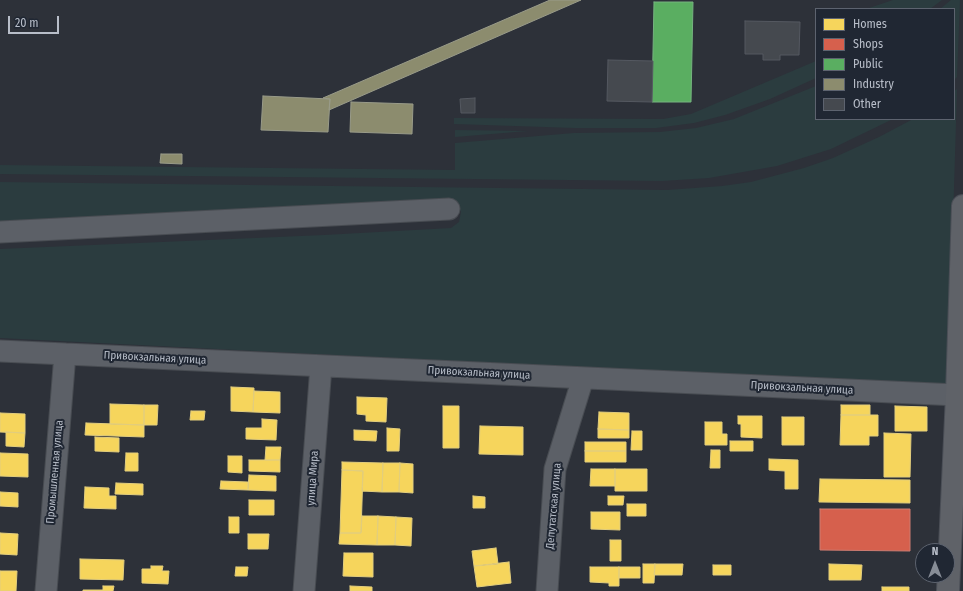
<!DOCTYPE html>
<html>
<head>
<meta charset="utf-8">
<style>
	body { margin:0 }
	#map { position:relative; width:963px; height:591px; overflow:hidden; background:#2d3139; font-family:"Fira Sans Condensed",sans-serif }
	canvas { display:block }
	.legend { position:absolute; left:815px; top:8px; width:140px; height:112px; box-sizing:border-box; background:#202733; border:1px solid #5d636f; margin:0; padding:5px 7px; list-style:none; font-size:12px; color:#b8bec9 }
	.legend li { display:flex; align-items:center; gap:8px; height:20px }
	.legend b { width:20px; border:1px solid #5d636f }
	.north { position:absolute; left:915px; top:543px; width:40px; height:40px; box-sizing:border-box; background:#202733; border:1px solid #5d636f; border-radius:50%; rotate:0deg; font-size:11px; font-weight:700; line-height:16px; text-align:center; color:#b8bec9 }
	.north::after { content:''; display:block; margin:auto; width:14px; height:18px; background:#878d97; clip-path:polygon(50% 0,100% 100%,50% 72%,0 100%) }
	.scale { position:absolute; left:8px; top:16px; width:51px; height:18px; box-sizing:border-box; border:2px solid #b8bec9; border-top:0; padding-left:5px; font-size:12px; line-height:14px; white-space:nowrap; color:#b8bec9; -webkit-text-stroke:3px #202733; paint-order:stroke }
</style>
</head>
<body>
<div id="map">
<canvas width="963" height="591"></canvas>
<ul class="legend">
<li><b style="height:11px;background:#f6d55c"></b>Homes</li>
<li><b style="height:11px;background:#d6604d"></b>Shops</li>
<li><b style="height:11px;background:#5aae61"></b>Public</li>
<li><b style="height:11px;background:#8c8c6e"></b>Industry</li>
<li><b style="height:11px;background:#45494f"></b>Other</li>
</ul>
<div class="north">N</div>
<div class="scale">20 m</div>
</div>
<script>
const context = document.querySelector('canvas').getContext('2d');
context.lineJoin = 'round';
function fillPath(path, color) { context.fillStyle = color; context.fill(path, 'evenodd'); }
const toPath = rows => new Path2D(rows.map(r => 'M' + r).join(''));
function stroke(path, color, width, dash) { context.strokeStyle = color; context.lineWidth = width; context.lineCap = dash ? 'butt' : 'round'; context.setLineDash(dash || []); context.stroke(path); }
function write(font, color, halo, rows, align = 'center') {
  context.font = font + ' "Fira Sans Condensed",sans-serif'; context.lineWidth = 4; context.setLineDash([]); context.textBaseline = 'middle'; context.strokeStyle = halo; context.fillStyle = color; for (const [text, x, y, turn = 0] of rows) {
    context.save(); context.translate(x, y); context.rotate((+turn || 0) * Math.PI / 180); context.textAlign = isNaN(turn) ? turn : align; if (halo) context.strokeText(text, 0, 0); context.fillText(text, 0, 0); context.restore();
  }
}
const green = toPath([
	[893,0,942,0,930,9,866,9],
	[951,0,960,0,957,77,954,80,954,9,940,9],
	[816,61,816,78,770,99,725,115,694,123,656,128,575,128,454,124,454,118,663,119,691,114],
	[816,86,816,119,893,119,831,149,777,166,709,178,662,181,0,174,0,165,455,170,455,143,574,133,660,132,696,128,734,119],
	[957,89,948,386,0,338,0,249,324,235,451,228,459,222,461,212,458,205,0,226,0,182,667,190,722,186,751,182,804,168,833,158,879,137,913,119,954,119,954,91],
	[455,130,528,131,455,137]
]);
const homes = toPath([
	[231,387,254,388,253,412,231,411,231,387],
	[254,391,280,392,280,413,253,412,254,391],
	[357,397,387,398,386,422,366,421,366,415,357,414,357,397],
	[110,404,144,405,144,425,110,424,110,404],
	[144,405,158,405,157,425,144,425,144,405],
	[841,405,870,405,870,415,841,415,841,405],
	[443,406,459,406,459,448,443,448,443,406],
	[895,406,927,407,927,431,895,431,895,406],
	[191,411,205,411,204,420,190,420,191,411],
	[599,412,629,413,629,430,598,429,599,412],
	[0,413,25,414,25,433,0,432,0,413],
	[841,415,878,415,878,436,869,436,869,445,840,445,841,415],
	[738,416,762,416,762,438,741,437,741,424,738,424,738,416],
	[782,417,804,417,804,445,782,445,782,417],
	[262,419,277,420,276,440,246,439,246,428,262,428,262,419],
	[705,422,722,422,722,434,727,434,727,445,705,445,705,422],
	[86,423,144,425,144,437,85,435,86,423],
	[480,426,523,427,523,455,479,454,480,426],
	[387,428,400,429,399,451,387,451,387,428],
	[598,429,629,430,629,438,598,438,598,429],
	[354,430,377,431,376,441,354,440,354,430],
	[632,431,642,431,642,450,631,450,632,431],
	[6,432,25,433,24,447,6,446,6,432],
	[884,433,911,434,910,477,884,477,884,433],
	[95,437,119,438,119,452,95,451,95,437],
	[730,441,753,441,753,451,730,451,730,441],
	[585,442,626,442,626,451,585,451,585,442],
	[266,447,281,447,280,460,265,460,266,447],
	[711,450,720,450,720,468,710,468,711,450],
	[585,451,626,451,626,462,585,462,585,451],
	[0,453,28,454,28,477,0,476,0,453],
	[126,453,138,453,138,471,125,471,126,453],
	[228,456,242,456,242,473,228,472,228,456],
	[769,459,798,460,798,489,785,489,785,471,769,470,769,459],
	[249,460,280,460,280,472,249,471,249,460],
	[342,462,383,463,382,492,362,491,363,471,342,470,342,462],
	[383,463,400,463,399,492,382,492,383,463],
	[400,463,413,464,413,493,399,492,400,463],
	[591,469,615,469,615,486,590,486,591,469],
	[615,469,647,469,647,491,615,491,615,469],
	[342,470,363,471,361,533,340,533,342,470],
	[249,475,276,476,276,491,248,490,249,475],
	[820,479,910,480,910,503,819,502,820,479],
	[221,481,248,482,248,490,220,489,221,481],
	[116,483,143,484,143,495,115,494,116,483],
	[85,487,109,488,109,496,116,496,116,509,84,508,85,487],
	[0,492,18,493,18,507,0,506,0,492],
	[473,496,485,497,485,508,473,508,473,496],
	[608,496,624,496,623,505,608,505,608,496],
	[249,500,274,500,274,515,249,515,249,500],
	[627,504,646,504,646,516,627,516,627,504],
	[591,512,620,512,620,530,591,529,591,512],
	[362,516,378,516,377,545,339,544,340,533,361,533,362,516],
	[378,516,396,517,395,545,377,545,378,516],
	[229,517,239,517,239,533,229,533,229,517],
	[396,517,412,518,411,546,395,545,396,517],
	[0,533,18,534,17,555,0,554,0,533],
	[248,534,269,534,268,549,248,549,248,534],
	[610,540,621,540,621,561,610,561,610,540],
	[496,548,498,564,474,566,472,551,496,548],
	[344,553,373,553,373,577,343,576,344,553],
	[80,559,124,560,123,580,80,579,80,559],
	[509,562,511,583,477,587,474,566,509,562],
	[643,564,655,564,654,583,643,583,643,564],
	[655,564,683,564,682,575,654,575,655,564],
	[829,564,862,565,861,580,829,580,829,564],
	[713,565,731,565,731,575,713,575,713,565],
	[151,566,163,566,162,571,169,571,168,584,142,583,142,569,151,569,151,566],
	[236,567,248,567,247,576,235,576,236,567],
	[590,567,619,567,619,586,609,586,609,583,590,582,590,567],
	[619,567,640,567,640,578,619,578,619,567],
	[0,571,17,571,16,591,0,591,0,571],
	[103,586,114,586,113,591,83,591,83,590,103,590,103,586],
	[350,586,372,587,372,591,350,591,350,586],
	[882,587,909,587,909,591,882,591,882,587]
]);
const shops = toPath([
	[820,509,910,509,910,551,820,550,820,509]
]);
const public = toPath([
	[654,2,693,2,691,102,652,102,654,2]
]);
const industry = toPath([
	[550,0,581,0,329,110,330,99,323,98,550,0],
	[263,96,330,99,328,132,261,130,263,96],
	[351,102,413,104,412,134,350,132,351,102],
	[161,154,182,154,182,164,160,163,161,154]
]);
const building = toPath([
	[745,21,800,22,799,55,780,55,780,60,763,60,763,54,745,54,745,21],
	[608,60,653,61,652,102,607,101,608,60],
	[475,98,475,113,461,113,460,99,475,98]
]);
const minor = toPath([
	[0,232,449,209],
	[0,351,957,395],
	[46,591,65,354],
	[304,591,321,366],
	[547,591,555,469,583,378]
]);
const major = toPath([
	[948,591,957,395,963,206]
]);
const streetNames = [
	["Привокзальная улица",155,358,3],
	["Привокзальная улица",479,373,3],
	["Привокзальная улица",802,388,3],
	["Промышленная улица",55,472,-85],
	["улица Мира",313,478,-86],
	["Депутатская улица",554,506,-85]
];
fillPath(green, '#2b3c3f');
fillPath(homes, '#f6d55c');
stroke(homes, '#e3ce7d', 1);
fillPath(shops, '#d6604d');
stroke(shops, '#cd7c72', 1);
fillPath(public, '#5aae61');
stroke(public, '#76b380', 1);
fillPath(industry, '#8c8c6e');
stroke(industry, '#999b89', 1);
fillPath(building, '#45494f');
stroke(building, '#555961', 1);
stroke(minor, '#484c52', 23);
stroke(major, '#4a4e56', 24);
stroke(minor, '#5c6067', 21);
stroke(major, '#5f6268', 22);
write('11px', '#b8bec9', '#202733', streetNames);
</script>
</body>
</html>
